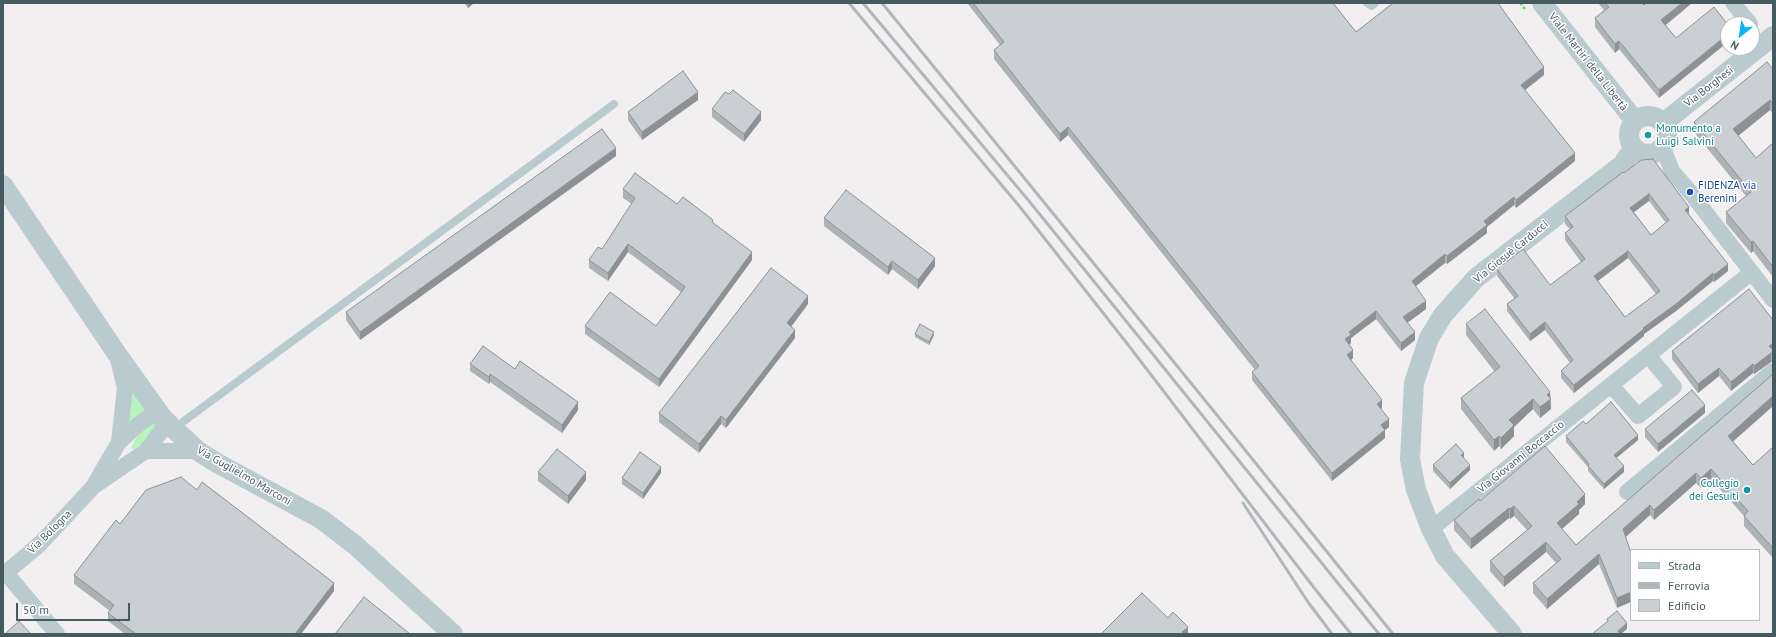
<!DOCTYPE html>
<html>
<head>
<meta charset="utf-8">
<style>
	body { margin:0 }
	#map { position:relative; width:1776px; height:637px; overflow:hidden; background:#f2eff0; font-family:"PT Sans",sans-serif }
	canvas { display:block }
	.frame { position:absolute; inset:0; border:4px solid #455b5f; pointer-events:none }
	.legend { position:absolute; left:1630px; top:549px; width:130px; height:72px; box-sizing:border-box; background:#fff; border:1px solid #b5bdbf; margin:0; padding:5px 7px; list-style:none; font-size:12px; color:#455b5f }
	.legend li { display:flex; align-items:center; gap:8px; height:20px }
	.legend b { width:20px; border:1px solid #b5bdbf }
	.north { position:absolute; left:1720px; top:16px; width:40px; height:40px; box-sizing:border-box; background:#fff; border:1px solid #b5bdbf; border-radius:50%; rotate:210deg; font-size:11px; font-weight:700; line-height:16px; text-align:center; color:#455b5f }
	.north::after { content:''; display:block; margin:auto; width:14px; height:18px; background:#04b8f7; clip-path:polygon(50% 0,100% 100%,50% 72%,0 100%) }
	.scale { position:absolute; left:16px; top:603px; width:114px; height:18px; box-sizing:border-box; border:2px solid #455b5f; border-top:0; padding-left:5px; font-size:12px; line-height:14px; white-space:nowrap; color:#455b5f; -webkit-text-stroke:3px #fff; paint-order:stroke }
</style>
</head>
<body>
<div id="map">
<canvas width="1776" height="637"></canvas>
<div class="frame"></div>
<ul class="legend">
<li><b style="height:5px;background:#b9cbce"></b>Strada</li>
<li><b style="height:5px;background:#b1b7bb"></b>Ferrovia</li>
<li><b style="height:11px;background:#c9cfd3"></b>Edificio</li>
</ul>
<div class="north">N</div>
<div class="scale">50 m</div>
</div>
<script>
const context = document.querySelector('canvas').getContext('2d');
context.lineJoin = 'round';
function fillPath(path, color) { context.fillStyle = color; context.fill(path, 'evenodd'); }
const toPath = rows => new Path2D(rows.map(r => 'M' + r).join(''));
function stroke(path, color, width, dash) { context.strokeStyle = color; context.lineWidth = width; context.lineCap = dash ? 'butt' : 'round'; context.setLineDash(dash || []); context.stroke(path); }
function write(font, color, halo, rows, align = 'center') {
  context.font = font + ' "PT Sans",sans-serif'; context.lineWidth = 3; context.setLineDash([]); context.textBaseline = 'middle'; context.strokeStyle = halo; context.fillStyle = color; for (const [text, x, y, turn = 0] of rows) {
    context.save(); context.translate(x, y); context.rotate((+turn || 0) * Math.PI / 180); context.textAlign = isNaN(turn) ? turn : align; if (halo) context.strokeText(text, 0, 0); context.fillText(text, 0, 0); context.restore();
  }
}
const green = toPath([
	[129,385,149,410,128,429],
	[153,423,158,425,151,437,134,450,131,448,136,438,144,428]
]);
const path = toPath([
	[1520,3,1525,9]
]);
const service = toPath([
	[1367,3,1372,6,1375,3],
	[175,430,184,421,614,104]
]);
const minor = toPath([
	[1733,3,1750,24],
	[1663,148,1672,171,1690,192,1773,300],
	[118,359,125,388,119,442],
	[1611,385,1638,416,1674,387,1648,355],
	[146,451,198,451],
	[1627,492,1773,371],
	[1431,529,1752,272],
	[6,573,57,634],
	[3,575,40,544,93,487,146,451,163,429,162,417,153,414,139,424,119,442,93,487]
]);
const tertiary = toPath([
	[1542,3,1635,121],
	'1629 135a19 19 0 1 1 38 0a19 19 0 1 1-38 0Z',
	[1663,123,1773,36],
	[3,185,117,354,162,417,175,430,198,451,217,463,321,519,355,545,453,634],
	[1512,634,1445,556,1431,529,1416,490,1410,459,1414,383,1429,338,1443,315,1476,278,1622,165,1634,148]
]);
const rail = toPath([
	[849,3,1020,207,1129,346,1315,589,1351,634],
	[863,3,1029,201,1379,634],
	[882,3,1221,420,1393,634],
	[1243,503,1308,602,1332,634]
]);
const wall = toPath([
	[464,3,474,3,468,8],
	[967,3,1333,3,1356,32,1544,75,1525,90,1575,161,1516,208,1514,205,1487,227,1487,233,1447,264,1445,263,1416,286,1426,309,1407,323,1415,340,1401,351,1376,319,1351,338,1351,343,1349,344,1353,358,1351,360,1382,408,1381,409,1389,427,1385,430,1385,438,1332,481,1252,380,1252,372,1255,370,1068,135,1060,142,994,59,994,50,1000,45],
	[1598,3,1642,3,1644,5,1646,3,1692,3,1665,25,1659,98,1619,49,1615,53,1595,27,1595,18,1604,10],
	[1773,69,1773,114,1770,110,1738,136,1756,158,1773,143,1773,277,1753,251,1751,253,1726,223,1726,212,1746,196,1694,132,1694,122],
	[698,100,642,140,628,120,628,112],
	[712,109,761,120,744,142,712,117],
	[616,156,360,340,346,320,346,312],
	[1624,173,1689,214,1728,271,1714,282,1713,281,1676,311,1644,334,1644,336,1574,393,1561,378,1561,371,1570,363,1545,330,1530,341,1507,311,1507,304,1515,299,1497,276,1497,269,1550,285,1581,262,1565,240,1565,233,1570,229,1565,224,1565,216],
	[1649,201,1666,223,1651,235,1634,212],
	[1628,258,1656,294,1625,317,1597,281],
	[623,189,677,204,713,223,752,260,659,387,585,334,585,326,656,326,681,292,628,252,608,281,589,268,589,260,602,249,632,204,623,198],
	[824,218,935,266,918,289,892,269,888,275,824,226],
	[808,304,791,327,795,338,726,428,721,424,699,453,659,422,659,413],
	[1773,320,1773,362,1771,362,1754,374,1753,373,1731,391,1719,376,1698,393,1672,359,1672,351],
	[1466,324,1550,392,1551,409,1540,418,1533,409,1514,427,1514,436,1501,449,1499,446,1494,451,1461,409,1461,398,1495,372,1466,335],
	[915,334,934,335,929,345,915,337],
	[470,364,515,369,578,410,562,433,490,382,489,384,470,371],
	[1773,374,1773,406,1733,441,1753,465,1773,447,1773,556,1772,557,1744,526,1744,516,1711,479,1701,488,1696,483,1654,520,1650,515,1626,537,1617,608,1599,564,1547,609,1533,593,1533,583,1556,563,1546,552,1504,587,1490,571,1490,561,1527,530,1514,516,1510,519,1509,518,1471,549,1454,530,1454,520,1480,501,1585,504,1579,510,1579,514,1562,529,1576,545],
	[1705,413,1658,452,1645,437,1645,429],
	[1586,424,1638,440,1616,458,1624,472,1604,489,1588,471,1588,467,1566,442,1566,436],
	[1433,465,1470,470,1450,489,1433,471],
	[538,472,586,480,568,504,538,481],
	[661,473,643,499,622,484,622,478],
	[120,524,334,591,301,634,125,634,108,621,108,613,110,611,74,584,74,575]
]);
const shadedWall = toPath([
	[468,3,474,3,468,8],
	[1682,3,1692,3,1661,29,1661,20],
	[1728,34,1728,42,1659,98,1659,90],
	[1619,41,1619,49,1615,53,1615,44],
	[1544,67,1544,75,1521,93,1521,85],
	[698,92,698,100,642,140,642,132],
	[1770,100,1770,110,1733,140,1733,129],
	[761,112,761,120,744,142,744,134],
	[1068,127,1068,135,1060,142,1060,134],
	[616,148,616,156,360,340,360,332],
	[1575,153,1575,161,1516,208,1516,200],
	[1649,194,1649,201,1630,215,1630,208],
	[1514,197,1514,205,1487,227,1487,233,1447,264,1447,256,1484,221],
	[1689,207,1689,214,1685,210],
	[1753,241,1753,251,1751,253,1751,242],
	[628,244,628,252,608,281,608,273],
	[1628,251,1628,258,1594,284,1594,276],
	[752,252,752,260,659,387,659,379],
	[1445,254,1445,263,1412,289,1412,281],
	[935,258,935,266,918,289,918,280],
	[892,261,892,269,888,275,888,267],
	[1728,264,1728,271,1714,282,1714,275],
	[1713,273,1713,281,1676,311,1644,334,1644,336,1574,393,1574,385,1643,328],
	[808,296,808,304,787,332,787,323],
	[1426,301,1426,309,1403,326,1403,317],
	[1376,311,1376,319,1351,338,1351,343,1345,348,1345,339,1349,332],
	[1545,322,1545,330,1530,341,1530,334],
	[795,330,795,338,726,428,726,420],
	[934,332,934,335,929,345,929,342],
	[1415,332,1415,340,1401,351,1401,343],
	[1773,343,1773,351,1769,346],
	[1353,350,1353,358,1347,364,1347,355],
	[1771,353,1771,362,1754,374,1754,366],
	[1753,364,1753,373,1731,391,1731,382],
	[1719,368,1719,376,1698,393,1698,384],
	[490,374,490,382,489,384,489,377],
	[1550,392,1551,409,1540,418,1540,407,1547,395],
	[1773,396,1773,406,1728,446,1728,436],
	[1533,399,1533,409,1514,427,1514,436,1501,449,1501,438,1509,420],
	[1382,400,1382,408,1377,412,1377,404],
	[578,402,578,410,562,433,562,425],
	[1705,405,1705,413,1658,452,1658,444],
	[721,416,721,424,699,453,699,444],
	[1389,419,1389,427,1381,433,1381,425],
	[1385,430,1385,438,1332,481,1332,473],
	[1638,435,1638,440,1614,460,1614,455],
	[1499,436,1499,446,1494,451,1494,440],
	[1464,453,1464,458,1461,455],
	[1470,465,1470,470,1450,489,1450,483],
	[1624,466,1624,472,1604,489,1604,484],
	[661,467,661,473,643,499,643,493],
	[1711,469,1711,479,1701,488,1701,478],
	[586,472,586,480,568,504,568,496],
	[1696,473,1696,483,1654,520,1654,510],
	[1585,494,1585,504,1579,510,1579,514,1557,533,1557,523,1577,502],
	[1650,505,1650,515,1623,539,1623,529],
	[1514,506,1514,516,1510,519,1510,509],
	[1509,508,1509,518,1471,549,1471,539],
	[1546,542,1546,552,1504,587,1504,577],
	[1773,546,1773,556,1772,557,1772,547],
	[1599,554,1599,564,1547,609,1547,599],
	[334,583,334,591,301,634,295,634],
	[1631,592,1631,602,1617,608,1617,598],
	[1627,623,1627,629,1621,634,1618,634,1618,631],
	[1188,627,1188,634,1182,634,1182,632]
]);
const building = toPath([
	[973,3,1333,3,1356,32,1393,3,1498,3,1544,67,1521,85,1575,153,1516,200,1514,197,1484,221,1487,225,1447,256,1445,254,1412,281,1426,301,1403,317,1415,332,1401,343,1376,311,1349,332,1351,335,1345,339,1353,350,1347,355,1382,400,1377,404,1389,419,1381,425,1385,430,1332,473,1252,372,1259,366,1068,127,1060,134,994,50,1004,42,973,3],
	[1605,3,1642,3,1644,5,1646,3,1682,3,1661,20,1676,38,1714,7,1728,25,1728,34,1659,90,1619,41,1615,44,1595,18,1609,7,1605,3],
	[1767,62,1773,69,1773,104,1770,100,1733,129,1756,158,1773,143,1773,267,1753,241,1751,242,1726,212,1751,192,1694,122,1767,62],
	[683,71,698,92,642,132,628,112,683,71],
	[733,90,761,112,744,134,712,109,725,92,729,94,733,90],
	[602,129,616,148,360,332,346,312,602,129],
	[1653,159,1689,207,1685,210,1728,264,1714,275,1713,273,1676,304,1643,328,1644,329,1574,385,1561,371,1573,360,1545,322,1530,334,1507,304,1518,296,1497,269,1523,249,1550,285,1585,259,1565,233,1573,227,1565,216,1623,172,1624,173,1641,160,1653,159],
	[1649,194,1669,220,1651,235,1630,208,1649,194],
	[1628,251,1660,291,1625,317,1594,276,1628,251],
	[635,173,677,204,683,197,713,220,712,222,752,252,659,379,585,326,610,292,656,326,685,287,628,244,608,273,589,260,598,247,602,249,635,198,623,189,635,173],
	[846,190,935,258,918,280,892,261,888,267,824,218,846,190],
	[771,268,808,296,787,323,795,330,726,420,721,416,699,444,659,413,771,268],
	[1749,289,1773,320,1773,343,1769,346,1773,350,1773,353,1771,353,1754,366,1753,364,1731,382,1719,368,1698,384,1672,351,1749,289],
	[1485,309,1550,392,1547,395,1551,399,1540,407,1533,399,1509,420,1514,425,1501,438,1499,436,1494,440,1461,398,1500,367,1466,324,1485,309],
	[920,324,934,332,929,342,915,334,920,324],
	[483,346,515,369,520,361,578,402,562,425,490,374,489,377,470,364,483,346],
	[1773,374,1773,396,1728,436,1753,465,1773,447,1773,546,1772,547,1744,516,1748,511,1711,469,1701,478,1696,473,1654,510,1650,505,1623,529,1631,553,1631,592,1617,598,1599,554,1547,599,1533,583,1561,559,1546,542,1504,577,1490,561,1532,526,1514,506,1510,509,1509,508,1471,539,1454,520,1479,499,1480,501,1545,446,1585,494,1577,502,1579,504,1557,523,1576,545,1773,374],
	[1692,390,1705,405,1658,444,1645,429,1692,390],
	[1611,402,1638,435,1614,455,1624,466,1604,484,1588,466,1589,464,1566,436,1583,421,1586,424,1611,402],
	[1456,444,1464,453,1461,455,1470,465,1450,483,1433,465,1456,444],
	[557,449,586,472,568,496,538,472,557,449],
	[640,452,661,467,643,493,622,478,640,452],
	[181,477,197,490,202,482,334,583,295,634,136,634,108,613,114,605,74,575,116,520,120,524,146,490,181,477],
	[1142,593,1168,618,1173,612,1188,627,1182,632,1185,634,1101,634,1142,593],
	[364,597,410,634,335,634,364,597],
	[1617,611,1627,623,1618,631,1620,634,1592,634,1608,621,1607,619,1617,611],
	[19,621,31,634,5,634,19,621]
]);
const markers = [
	[1648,135,4,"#0f9aa8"],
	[1690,192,4,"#1a4fb4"],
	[1747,490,4,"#0f9aa8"]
];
const streetNames = [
	["Viale Martiri della Libertà",1588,62,52],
	["Via Borghesi",1709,87,-38],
	["Via Giosuè Carducci",1511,252,-39],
	["Via Giovanni Boccaccio",1521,457,-39],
	["Via Guglielmo Marconi",244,476,30],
	["Via Bologna",50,532,-45]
];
const cultureNames = [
	["Monumento a",1656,129],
	["Luigi Salvini",1656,142],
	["Collegio",1739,484,"right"],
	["dei Gesuiti",1739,497,"right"]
];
const transitNames = [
	["FIDENZA via",1698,186],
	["Berenini",1698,199]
];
fillPath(green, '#b9f4be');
stroke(path, '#6dd682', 2.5, [3, 2]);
stroke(service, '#b9cbce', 8);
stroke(minor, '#b9cbce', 16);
stroke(tertiary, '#b9cbce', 20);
stroke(rail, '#b1b7bb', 3);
fillPath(wall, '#adb2b5');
fillPath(shadedWall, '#8d9194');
fillPath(building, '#c9cfd3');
stroke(building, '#8d9194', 1);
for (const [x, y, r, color] of markers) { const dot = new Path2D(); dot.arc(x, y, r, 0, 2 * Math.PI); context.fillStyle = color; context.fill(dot); stroke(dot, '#fff', 1.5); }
write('11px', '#455b5f', '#fff', streetNames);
write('11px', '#0d838f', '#fff', cultureNames, 'left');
write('11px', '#164399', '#fff', transitNames, 'left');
</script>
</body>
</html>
